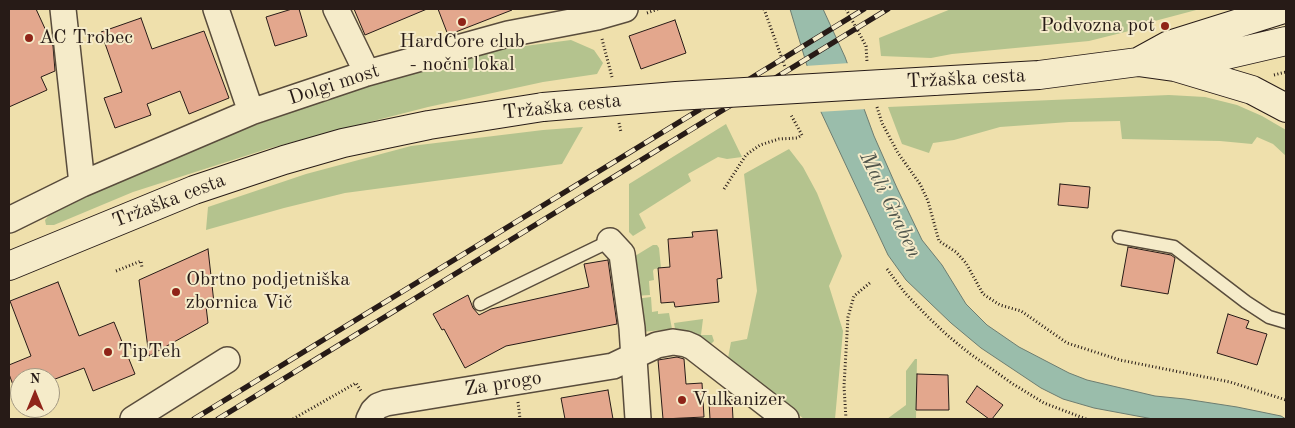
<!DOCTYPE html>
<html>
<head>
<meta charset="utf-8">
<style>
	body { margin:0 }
	#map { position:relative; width:1295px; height:428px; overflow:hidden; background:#efe0ac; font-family:"Old Standard TT",serif }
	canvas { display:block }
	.frame { position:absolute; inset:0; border:10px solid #271b17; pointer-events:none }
	.north { position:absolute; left:10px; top:368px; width:50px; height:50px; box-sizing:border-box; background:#f5ebc9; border:1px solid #a39882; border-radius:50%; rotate:0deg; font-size:14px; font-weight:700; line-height:20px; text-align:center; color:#271b17 }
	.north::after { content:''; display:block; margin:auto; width:18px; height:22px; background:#8f2418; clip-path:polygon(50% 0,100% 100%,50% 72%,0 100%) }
</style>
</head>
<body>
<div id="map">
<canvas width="1295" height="428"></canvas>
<div class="frame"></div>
<div class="north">N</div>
</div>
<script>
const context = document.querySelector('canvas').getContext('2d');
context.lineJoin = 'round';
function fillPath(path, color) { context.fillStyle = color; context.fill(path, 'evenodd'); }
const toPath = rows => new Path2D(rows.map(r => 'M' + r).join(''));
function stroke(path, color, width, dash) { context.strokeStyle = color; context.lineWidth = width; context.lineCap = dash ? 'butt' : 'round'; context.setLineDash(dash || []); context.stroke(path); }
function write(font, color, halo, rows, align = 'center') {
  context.font = font + ' "Old Standard TT",serif'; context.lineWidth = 4; context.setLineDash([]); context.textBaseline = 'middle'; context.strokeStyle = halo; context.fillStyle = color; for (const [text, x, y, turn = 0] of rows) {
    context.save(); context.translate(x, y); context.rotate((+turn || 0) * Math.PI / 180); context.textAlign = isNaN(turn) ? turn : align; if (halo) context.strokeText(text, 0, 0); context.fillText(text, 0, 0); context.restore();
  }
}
const green = toPath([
	[951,9,1200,9,1151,22,1133,30,1089,41,952,54,931,58,881,56,879,38],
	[571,40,594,50,603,63,597,74,543,82,428,107,342,129,267,149,133,192,54,225,46,225,45,220,51,213,129,176,253,126,370,85,502,49],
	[1169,95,1205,97,1237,105,1262,116,1286,130,1286,156,1273,144,1257,137,1252,144,1220,141,1122,139,1120,121,1069,122,1000,127,954,140,933,143,929,153,902,144,888,107],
	[726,124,742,157,727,159,718,157,688,174,691,181,639,214,646,228,633,236,629,232,629,184],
	[583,127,562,164,345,193,284,208,206,230,208,207,306,174,411,146,543,130],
	[789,149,803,167,817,193,842,256,829,286,843,331,835,419,804,419,728,358,731,342,747,339,757,291,744,174],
	[653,245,657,245,659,248,661,268,654,269,653,271,654,280,649,281,650,295,635,296,635,256],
	[651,297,652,312,658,311,658,314,669,313,672,329,642,332,635,299],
	[703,319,701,335,712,335,714,341,711,344,696,334,675,329,674,323],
	[915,359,917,359,916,419,887,419,906,405,906,371]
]);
const water = toPath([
	[790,9,823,9,845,57,874,136,897,188,922,240,942,265,966,304,987,325,1019,347,1069,373,1087,380,1155,396,1185,399,1237,407,1281,416,1286,419,1153,419,1094,408,1063,399,1041,388,981,348,951,323,906,280,888,255,821,112,790,9]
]);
const pier = toPath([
	[850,63,867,109,818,112,805,66]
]);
const building = toPath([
	[9,9,36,9,53,46,55,71,41,77,47,90,9,107,9,9],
	[292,9,299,9,307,36,275,46,266,17,292,9],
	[354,9,427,9,365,35,354,9],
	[438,9,512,9,512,10,448,35,438,9],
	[141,18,152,49,204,31,229,98,189,114,180,91,147,104,151,115,115,128,104,98,122,92,101,32,141,18],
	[675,20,686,53,641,69,629,36,675,20],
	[1060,184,1090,187,1088,208,1058,205,1060,184],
	[717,230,722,278,717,279,719,302,675,307,674,302,661,303,658,268,670,267,668,239,693,237,692,232,717,230],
	[1128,247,1171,255,1175,258,1168,294,1121,286,1128,247],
	[208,249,214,303,206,306,208,323,149,356,139,280,208,249],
	[608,260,617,324,506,346,465,368,444,329,442,330,433,314,468,295,473,308,479,315,491,309,589,287,584,264,608,260],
	[58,282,79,336,114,322,135,374,93,391,84,368,50,381,50,378,20,378,20,392,16,393,9,374,9,365,31,356,10,301,58,282],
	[1228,314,1249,321,1246,328,1267,334,1257,365,1217,353,1228,314],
	[677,357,684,359,686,384,702,383,704,417,663,419,658,360,677,357],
	[917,374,948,375,949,410,916,410,917,374],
	[977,386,1003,405,992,419,989,419,966,402,977,386],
	[608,390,613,419,565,419,561,398,608,390],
	[732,400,733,419,710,419,709,402,732,400]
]);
const path = toPath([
	[764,9,785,67],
	[846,9,866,46,867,62],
	[647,13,658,9],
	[602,39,612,77],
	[1274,75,1286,72],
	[877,107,882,123,898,153,920,184,928,201,939,241,956,252,966,263,983,294,1000,305,1021,311,1067,343,1120,360,1230,382,1286,400],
	[619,123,621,132],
	[724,189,746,155,760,145,779,139,797,138,802,135,791,115,792,114],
	[887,269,905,293,927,316,947,335,969,353,1013,384,1044,403,1086,419],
	[116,271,141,261,142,268],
	[518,402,520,419],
	[293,419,356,383,361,391],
	[846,419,844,386,848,317,854,296,871,282]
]);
const service = toPath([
	[1119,237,1174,247,1246,302,1269,317,1286,322],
	[480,304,610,241]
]);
const minor = toPath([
	[216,9,251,112],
	[336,9,367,73],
	[82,184,251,112,367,73,508,34,597,17,625,9],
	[9,220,82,184,63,9],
	[610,241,622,254,632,328,638,419],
	[133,419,227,360],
	[369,419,373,411,378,406,386,403,613,366,657,345,673,342,686,344,693,347,786,419]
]);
const secondary = toPath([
	[1138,62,1169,45,1284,9],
	[1175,67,1252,90,1286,108],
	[934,81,1039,75,1138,62,1174,67,1286,41],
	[9,266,194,190,284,160,343,143,429,125,543,107]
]);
const rail = toPath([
	[194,419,864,9],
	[218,419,888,9]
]);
const secondaryBridge = toPath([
	[543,107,676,96,934,81]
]);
const markers = [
	[462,22,5,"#8f2418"],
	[1165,26,5,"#8f2418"],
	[29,38,5,"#8f2418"],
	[176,292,5,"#8f2418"],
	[108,352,5,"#8f2418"],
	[682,400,5,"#8f2418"]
];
const poiNames = [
	["Podvozna pot",1155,26,"right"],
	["AC Trobec",39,38],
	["HardCore club",462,42,"center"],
	["- nočni lokal",462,65,"center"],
	["Obrtno podjetniška",186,280],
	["zbornica Vič",186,303],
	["TipTeh",118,352],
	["Vulkanizer",692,400]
];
const streetNames = [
	["Tržaška cesta",966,79,-3],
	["Dolgi most",334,85,-18],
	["Tržaška cesta",562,107,-6],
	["Tržaška cesta",169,201,-21],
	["Za progo",503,384,-9]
];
const waterNames = [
	["Mali Graben",890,205,64]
];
fillPath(green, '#b4c38e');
fillPath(water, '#9abdab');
stroke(water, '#6c7c70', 1);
fillPath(pier, '#efe0ac');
fillPath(building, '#e3a78d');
stroke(building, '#271b17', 1);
stroke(service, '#594c3c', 15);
stroke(minor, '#594c3c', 28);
stroke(secondary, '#271b17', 30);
stroke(path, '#271b17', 3, [1, 2.5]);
stroke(service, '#f5ebc9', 12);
stroke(minor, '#f5ebc9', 25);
stroke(secondary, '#f5ebc9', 28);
stroke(rail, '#271b17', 5.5);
stroke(rail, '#f5ebc9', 4, [11]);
stroke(secondaryBridge, '#271b17', 30, []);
stroke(secondaryBridge, '#f5ebc9', 28);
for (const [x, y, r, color] of markers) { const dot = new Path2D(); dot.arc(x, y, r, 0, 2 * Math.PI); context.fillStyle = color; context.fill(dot); stroke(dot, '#f5ebc9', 2); }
write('20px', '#271b17', '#f5ebc9', poiNames, 'left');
write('20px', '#271b17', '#f5ebc9', streetNames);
write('italic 21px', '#4f544b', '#f5ebc9', waterNames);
</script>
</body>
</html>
